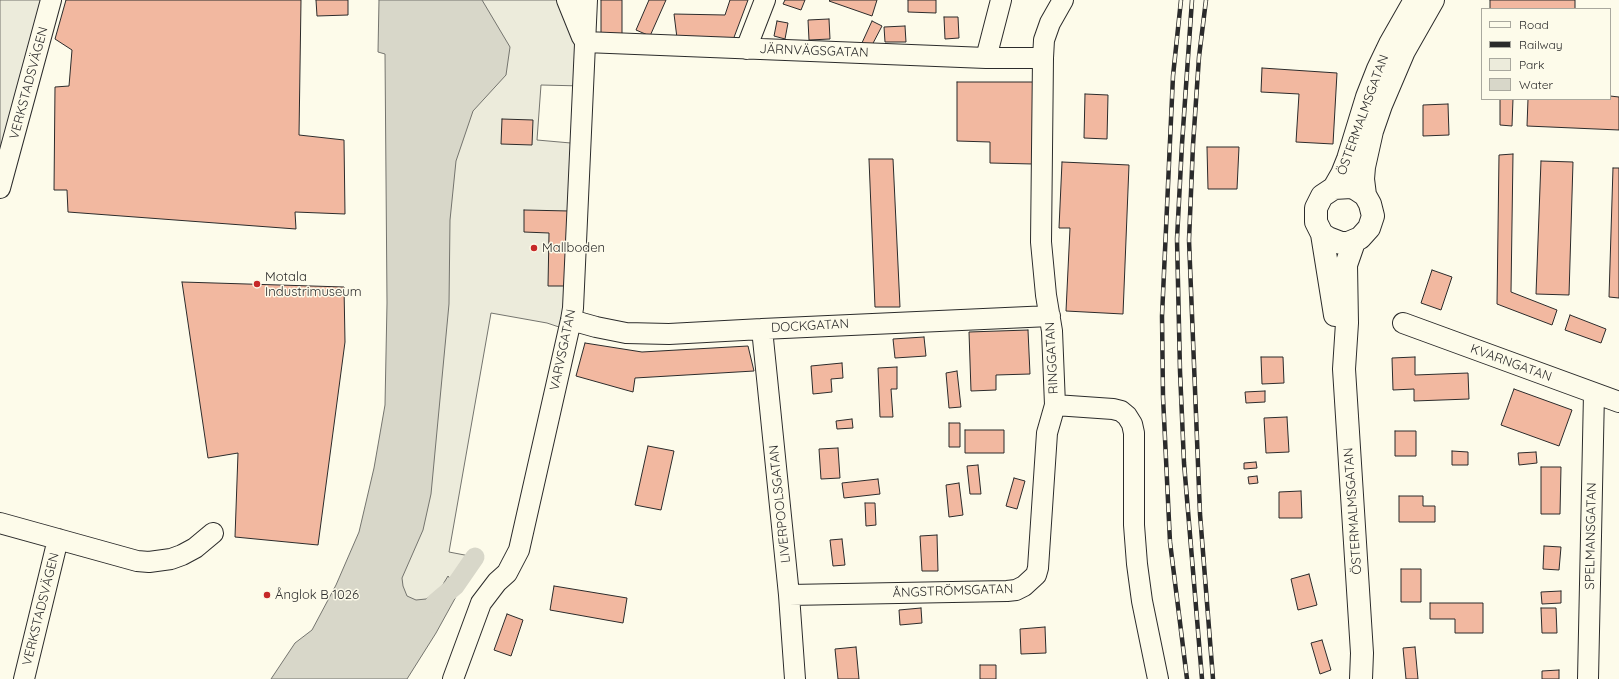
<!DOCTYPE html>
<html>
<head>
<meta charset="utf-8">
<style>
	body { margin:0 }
	#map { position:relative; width:1619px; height:679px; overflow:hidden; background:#fdfbea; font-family:Quicksand,sans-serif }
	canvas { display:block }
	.legend { position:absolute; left:1481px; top:8px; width:130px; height:92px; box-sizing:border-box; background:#fdfbea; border:1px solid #a9a89e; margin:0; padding:5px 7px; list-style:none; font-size:12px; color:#2b2b2b }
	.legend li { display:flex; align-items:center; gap:8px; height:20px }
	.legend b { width:20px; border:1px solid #a9a89e }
</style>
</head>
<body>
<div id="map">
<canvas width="1619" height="679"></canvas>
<ul class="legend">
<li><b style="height:5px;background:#fdfbea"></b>Road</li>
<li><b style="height:5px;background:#2b2b2b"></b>Railway</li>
<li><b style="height:11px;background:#ecebdb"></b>Park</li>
<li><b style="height:11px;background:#d8d7c9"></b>Water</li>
</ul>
</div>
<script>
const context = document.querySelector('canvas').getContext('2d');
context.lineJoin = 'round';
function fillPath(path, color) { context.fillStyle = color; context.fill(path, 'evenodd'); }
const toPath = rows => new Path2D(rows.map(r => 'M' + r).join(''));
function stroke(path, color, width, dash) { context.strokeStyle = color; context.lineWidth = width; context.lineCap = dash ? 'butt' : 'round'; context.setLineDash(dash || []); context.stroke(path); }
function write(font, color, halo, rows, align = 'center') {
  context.font = font + ' Quicksand,sans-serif'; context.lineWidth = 3; context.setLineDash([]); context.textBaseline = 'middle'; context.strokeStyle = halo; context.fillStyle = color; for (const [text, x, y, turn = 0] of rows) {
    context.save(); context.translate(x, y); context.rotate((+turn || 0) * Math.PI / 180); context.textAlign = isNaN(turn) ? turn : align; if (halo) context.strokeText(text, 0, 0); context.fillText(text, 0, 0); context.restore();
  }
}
const green = toPath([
	[0,0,50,0,0,183,0,0],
	[412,0,562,0,583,53,583,86,541,85,537,140,582,144,571,331,547,323,491,313,449,552,475,557,455,586,399,634,405,441,412,0]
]);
const water = toPath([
	[379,0,482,0,510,47,506,75,473,111,456,161,450,220,449,304,431,494,423,530,402,578,403,586,407,596,416,600,426,599,439,591,448,576,455,585,463,584,436,633,407,679,271,679,295,643,312,630,336,585,359,532,374,468,385,405,387,303,385,54,378,52,379,0]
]);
const canal = toPath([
	[435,603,455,586,475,557]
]);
const building = toPath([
	[66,0,301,0,299,135,344,140,345,214,295,212,296,229,68,212,67,190,54,190,55,87,69,86,72,50,55,39,66,0],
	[316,0,348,0,348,15,317,16,316,0],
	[601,0,622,0,622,34,601,34,601,0],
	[649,0,666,0,650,36,636,30,649,0],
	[730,0,748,0,733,40,677,38,674,14,725,15,730,0],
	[785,0,805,0,801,10,783,4,785,0],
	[830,0,877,0,872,16,829,1,830,0],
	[908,0,936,0,936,13,908,12,908,0],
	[1490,0,1575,0,1575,9,1490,9,1490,0],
	[944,17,958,17,959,38,945,39,944,17],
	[829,19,830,39,809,40,808,20,829,19],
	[777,21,788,23,785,39,774,36,777,21],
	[872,21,882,26,870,49,861,45,872,21],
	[905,26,906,42,885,42,884,27,905,26],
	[1262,68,1337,73,1333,144,1296,142,1299,94,1261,92,1262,68],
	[957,82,1033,82,1033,164,990,163,990,142,957,141,957,82],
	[1085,94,1108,95,1107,139,1084,138,1085,94],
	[1610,96,1619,97,1619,130,1527,126,1528,99,1610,99,1610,96],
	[1500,99,1513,99,1512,126,1500,125,1500,99],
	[1448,104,1449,135,1423,136,1423,105,1448,104],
	[502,119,533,120,532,145,501,144,502,119],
	[1207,147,1239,147,1237,189,1208,189,1207,147],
	[1513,154,1511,292,1557,310,1552,325,1497,304,1499,155,1513,154],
	[869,159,893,159,900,307,875,307,869,159],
	[1541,161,1573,162,1569,295,1536,294,1541,161],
	[1062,162,1129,165,1123,314,1066,311,1070,228,1059,228,1062,162],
	[1613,168,1619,168,1619,298,1609,297,1613,168],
	[524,210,569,211,568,286,548,286,549,233,524,232,524,210],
	[1432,270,1452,277,1441,310,1421,303,1432,270],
	[182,282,344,287,345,342,318,545,235,537,238,453,208,458,182,282],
	[1570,315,1606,329,1601,343,1565,330,1570,315],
	[1028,330,1030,374,996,375,996,390,971,391,969,332,1028,330],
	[924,337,926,356,895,358,893,339,924,337],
	[585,343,642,352,748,346,754,371,635,378,633,392,576,376,585,343],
	[1261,357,1283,357,1284,383,1262,384,1261,357],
	[1415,357,1415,375,1468,373,1469,399,1414,401,1414,389,1393,390,1392,358,1415,357],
	[842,363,843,378,831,379,832,392,813,394,811,366,842,363],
	[897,367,897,389,891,389,893,417,880,417,878,368,897,367],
	[957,371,961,407,949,408,946,373,957,371],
	[1514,389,1572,410,1559,446,1501,425,1514,389],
	[1265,391,1265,402,1246,403,1245,392,1265,391],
	[1287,417,1289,452,1266,453,1264,418,1287,417],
	[852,419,853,428,837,429,836,421,852,419],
	[949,423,960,423,960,447,949,447,949,423],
	[965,430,1004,430,1004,453,965,453,965,430],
	[1395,431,1416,431,1416,456,1395,456,1395,431],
	[648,446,674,451,661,510,635,505,648,446],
	[838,448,840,478,821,479,819,449,838,448],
	[1452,451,1468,452,1468,465,1452,465,1452,451],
	[1536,452,1537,463,1519,465,1518,453,1536,452],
	[1256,462,1257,468,1244,469,1244,463,1256,462],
	[978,465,981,494,970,494,967,466,978,465],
	[1541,467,1561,467,1560,514,1541,514,1541,467],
	[1257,476,1258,483,1249,484,1248,477,1257,476],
	[1014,478,1025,481,1017,509,1006,506,1014,478],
	[878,479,880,494,844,498,842,483,878,479],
	[959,483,963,515,949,517,946,485,959,483],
	[1301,491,1302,518,1279,518,1279,492,1301,491],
	[1399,496,1423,496,1423,506,1435,506,1435,522,1399,522,1399,496],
	[865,503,875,503,876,525,866,526,865,503],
	[937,535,938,571,922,571,920,536,937,535],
	[842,539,845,565,833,566,830,540,842,539],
	[1544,546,1561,547,1559,570,1543,569,1544,546],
	[1401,569,1421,569,1421,602,1401,602,1401,569],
	[1309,574,1317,605,1298,610,1291,579,1309,574],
	[554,586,627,598,623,623,550,610,554,586],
	[1561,591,1561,603,1542,604,1541,592,1561,591],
	[1430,603,1483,603,1483,633,1455,633,1455,619,1430,619,1430,603],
	[921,608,922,623,900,625,899,610,921,608],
	[1541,608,1556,608,1557,633,1542,633,1541,608],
	[507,614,523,620,511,656,494,650,507,614],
	[1045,627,1046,653,1021,654,1020,629,1045,627],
	[1322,640,1331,670,1320,674,1311,643,1322,640],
	[856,647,859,679,838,679,835,649,856,647],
	[1415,647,1418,679,1406,679,1403,648,1415,647],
	[980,665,996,665,996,679,980,679,980,665],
	[1559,670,1559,679,1542,679,1542,671,1559,670]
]);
const minor = toPath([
	[567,0,582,37],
	[585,42,986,58,1043,58],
	[746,49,765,0],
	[986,58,1001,0],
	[0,188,51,0],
	[571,320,596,327,626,333,669,334,762,329,1050,316],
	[1403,323,1619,402],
	[762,329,789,595,795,679],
	[1055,405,1113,409,1121,411,1127,416,1132,424,1134,433,1134,525,1137,564,1142,601,1158,679],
	[0,523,137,561,149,562,171,559,182,555,195,548,213,533],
	[789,595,1007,591,1016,590,1024,586,1036,575,1038,568,1047,433,1055,405,1052,331,1046,295,1041,242,1043,58,1044,40,1050,23,1063,0],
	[24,679,58,539],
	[453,679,481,603,497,582,507,573,519,550,571,320,573,308,587,0],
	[1588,679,1594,393]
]);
const major = toPath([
	[1334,188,1342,174,1348,159,1367,97,1378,69,1390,44,1415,0],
	[1365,195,1363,179,1364,167,1372,131,1381,105,1404,51,1433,0],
	[1322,234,1328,238,1341,243,1348,243,1360,238,1369,228,1373,216,1370,204,1365,195,1356,189,1351,187,1334,188,1322,196,1316,208,1316,222,1322,234,1335,315],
	[1354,242,1346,265,1347,323,1344,369,1362,653,1361,679]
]);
const rail = toPath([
	[1181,0,1173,76,1162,316,1163,397,1170,542,1187,679],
	[1192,0,1182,144,1177,239,1180,371,1184,463,1202,679],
	[1206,0,1199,57,1193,145,1189,240,1200,514,1213,679]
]);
const markers = [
	[534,248,4,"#c62828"],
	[257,284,4,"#c62828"],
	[267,595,4,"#c62828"]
];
const streetNames = [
	["JÄRNVÄGSGATAN",814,51,2],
	["VERKSTADSVÄGEN",29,83,-75],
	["ÖSTERMALMSGATAN",1363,115,-70],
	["DOCKGATAN",810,326,-3],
	["VARVSGATAN",563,350,-78],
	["RINGGATAN",1052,358,-93],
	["KVARNGATAN",1511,363,20],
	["LIVERPOOLSGATAN",780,504,-96],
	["ÖSTERMALMSGATAN",1353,511,-94],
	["SPELMANSGATAN",1591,536,-89],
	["ÅNGSTRÖMSGATAN",953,591,-2],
	["VERKSTADSVÄGEN",41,609,-76]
];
const poiNames = [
	["Mallboden",542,248],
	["Motala",265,277],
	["Industrimuseum",265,292],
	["Ånglok B 1026",275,595]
];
fillPath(green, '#ecebdb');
stroke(green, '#74746e', 1);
fillPath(water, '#d8d7c9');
stroke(water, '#74746e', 1);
stroke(canal, '#d8d7c9', 19);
fillPath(building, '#f2b8a0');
stroke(building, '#2b2b2b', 1);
stroke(minor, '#2b2b2b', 22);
stroke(major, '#2b2b2b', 24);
stroke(minor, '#fdfbea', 20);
stroke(major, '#fdfbea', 22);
stroke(rail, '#2b2b2b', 4.5);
stroke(rail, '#fdfbea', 3, [9]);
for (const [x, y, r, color] of markers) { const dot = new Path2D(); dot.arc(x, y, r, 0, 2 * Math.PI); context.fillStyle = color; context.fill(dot); stroke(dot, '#fdfbea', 1.5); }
write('13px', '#2b2b2b', '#fdfbea', streetNames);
write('13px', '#2b2b2b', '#fdfbea', poiNames, 'left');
</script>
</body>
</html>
